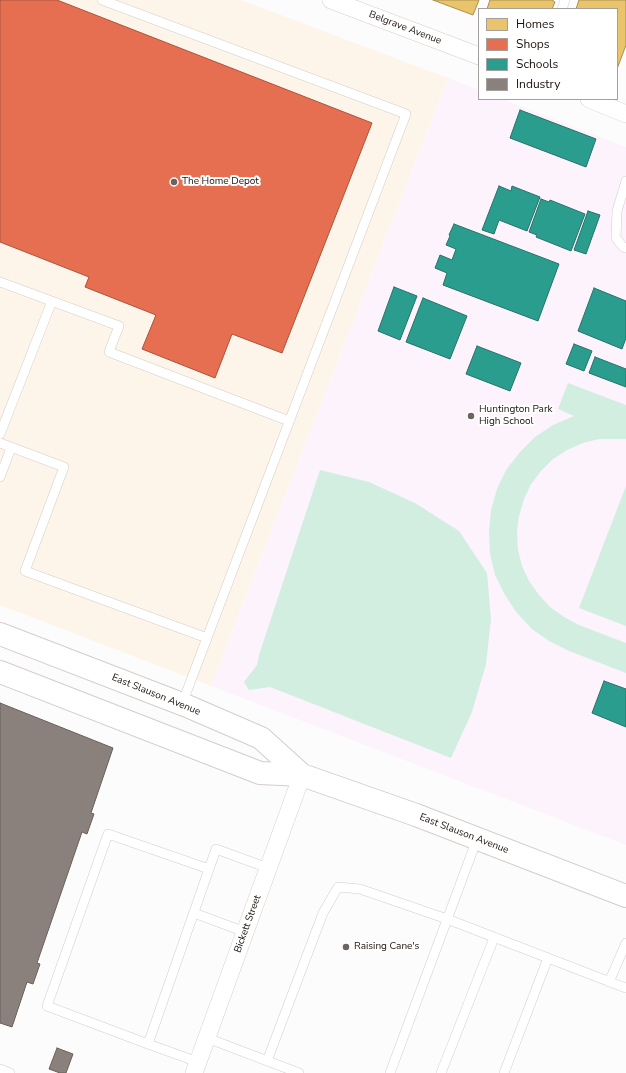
<!DOCTYPE html>
<html>
<head>
<meta charset="utf-8">
<style>
	body { margin:0 }
	#map { position:relative; width:626px; height:1073px; overflow:hidden; background:#fcfcfc; font-family:"Nunito Sans",sans-serif }
	canvas { display:block }
	.legend { position:absolute; left:478px; top:8px; width:140px; height:92px; box-sizing:border-box; background:#fff; border:1px solid #a5a09d; margin:0; padding:5px 7px; list-style:none; font-size:12px; color:#1d120b }
	.legend li { display:flex; align-items:center; gap:8px; height:20px }
	.legend b { width:20px; border:1px solid #a5a09d }
</style>
</head>
<body>
<div id="map">
<canvas width="626" height="1073"></canvas>
<ul class="legend">
<li><b style="height:11px;background:#e9c46a"></b>Homes</li>
<li><b style="height:11px;background:#e76f51"></b>Shops</li>
<li><b style="height:11px;background:#2a9d8f"></b>Schools</li>
<li><b style="height:11px;background:#8a817c"></b>Industry</li>
</ul>
</div>
<script>
const context = document.querySelector('canvas').getContext('2d');
context.lineJoin = 'round';
function fillPath(path, color) { context.fillStyle = color; context.fill(path, 'evenodd'); }
const toPath = rows => new Path2D(rows.map(r => 'M' + r).join(''));
function stroke(path, color, width, dash) { context.strokeStyle = color; context.lineWidth = width; context.lineCap = dash ? 'butt' : 'round'; context.setLineDash(dash || []); context.stroke(path); }
function write(font, color, halo, rows, align = 'center') {
  context.font = font + ' "Nunito Sans",sans-serif'; context.lineWidth = 4; context.setLineDash([]); context.textBaseline = 'middle'; context.strokeStyle = halo; context.fillStyle = color; for (const [text, x, y, turn = 0] of rows) {
    context.save(); context.translate(x, y); context.rotate((+turn || 0) * Math.PI / 180); context.textAlign = isNaN(turn) ? turn : align; if (halo) context.strokeText(text, 0, 0); context.fillText(text, 0, 0); context.restore();
  }
}
const commercial = toPath([
	[0,0,241,0,448,78,211,686,0,605]
]);
const education = toPath([
	[448,78,479,90,479,99,502,99,626,147,626,845,211,686]
]);
const green = toPath([
	[568,383,626,405,626,439,599,439,583,443,567,450,553,459,541,471,531,484,524,499,519,516,517,532,518,550,522,566,529,581,539,595,550,607,564,617,579,625,626,643,626,673,569,651,549,641,532,629,517,613,505,595,495,575,490,554,489,532,491,510,497,489,506,470,520,452,535,437,553,425,574,416,558,409],
	[320,470,369,482,415,503,459,531,487,573,491,619,486,664,472,712,451,758,270,687,249,690,244,682,257,665,259,655],
	[626,486,626,626,579,608]
]);
const homes = toPath([
	[433,0,479,0,473,15,433,0],
	[490,0,553,0,553,1,555,2,552,9,487,9,490,0],
	[579,0,626,0,626,45,617,69,617,9,576,9,579,0]
]);
const shops = toPath([
	[0,0,57,0,372,123,282,353,232,334,215,378,142,349,156,315,85,287,89,277,0,242,0,0]
]);
const schools = toPath([
	[520,110,596,139,586,167,510,138,520,110],
	[499,186,511,191,512,186,540,197,527,231,499,220,494,234,482,230,499,186],
	[541,199,549,202,550,200,585,214,571,251,536,237,537,235,529,232,541,199],
	[588,211,600,215,586,254,574,250,588,211],
	[454,224,559,264,538,321,443,285,447,273,435,268,440,255,452,260,456,249,446,245,450,236,449,235,454,224],
	[394,287,417,296,400,340,378,331,394,287],
	[594,288,626,301,626,338,622,349,578,331,594,288],
	[423,298,467,316,450,359,406,342,423,298],
	[574,344,592,351,584,371,566,364,574,344],
	[477,346,521,363,510,391,466,374,477,346],
	[595,357,626,369,626,387,589,373,595,357],
	[604,681,626,689,626,727,592,713,604,681]
]);
const industry = toPath([
	[0,703,113,748,91,813,94,814,87,834,82,832,37,963,40,964,33,984,27,982,12,1027,0,1023,0,703],
	[57,1048,73,1054,66,1073,60,1073,49,1069,57,1048]
]);
const lane = toPath([
	[102,0,406,114,207,638],
	[562,9,565,0],
	[626,181,617,211,616,238,623,247,626,248],
	[0,282,119,326,109,352,289,421],
	[0,434,52,301],
	[0,443,64,467,25,571,207,638,182,704],
	[0,477,11,448],
	[194,913,245,932],
	[609,982,626,943],
	[207,1038,299,1073],
	[148,1044,47,1006,108,834,209,869],
	[267,1061,323,913,338,887,360,889,447,919,626,988],
	[198,1062,148,1044,216,849,268,868],
	[0,1069,10,1073],
	[390,1073,477,839],
	[441,1073,494,938],
	[504,1073,548,958]
]);
const street = toPath([
	[331,0,479,56],
	[589,99,626,114],
	[194,1073,302,775]
]);
const primary = toPath([
	[0,634,187,706,261,738,302,775],
	[0,672,260,773,302,775,416,815,626,896]
]);
const markers = [
	[174,182,4,"#6b645f"],
	[471,416,4,"#6b645f"],
	[346,947,4,"#6b645f"]
];
const streetNames = [
	["Belgrave Avenue",405,28,21],
	["East Slauson Avenue",156,695,22],
	["East Slauson Avenue",464,834,21],
	["Bickett Street",248,924,-70]
];
const poiNames = [
	["The Home Depot",182,182],
	["Huntington Park",479,410],
	["High School",479,422],
	["Raising Cane's",354,947]
];
fillPath(commercial, '#fdf5ea');
fillPath(education, '#fdf3fc');
fillPath(green, '#d2eee0');
fillPath(homes, '#e9c46a');
stroke(homes, '#ac8f4e', 1);
fillPath(shops, '#e76f51');
stroke(shops, '#aa533c', 1);
fillPath(schools, '#2a9d8f');
stroke(schools, '#267367', 1);
fillPath(industry, '#8a817c');
stroke(industry, '#69605a', 1);
stroke(lane, '#d3ceca', 10);
stroke(street, '#d3ceca', 18);
stroke(primary, '#d3ceca', 24);
stroke(lane, '#fff', 9);
stroke(street, '#fff', 17);
stroke(primary, '#fff', 22);
for (const [x, y, r, color] of markers) { const dot = new Path2D(); dot.arc(x, y, r, 0, 2 * Math.PI); context.fillStyle = color; context.fill(dot); stroke(dot, '#fff', 1.5); }
write('10px', '#1d120b', '#fff', streetNames);
write('10px', '#1d120b', '#fff', poiNames, 'left');
</script>
</body>
</html>
